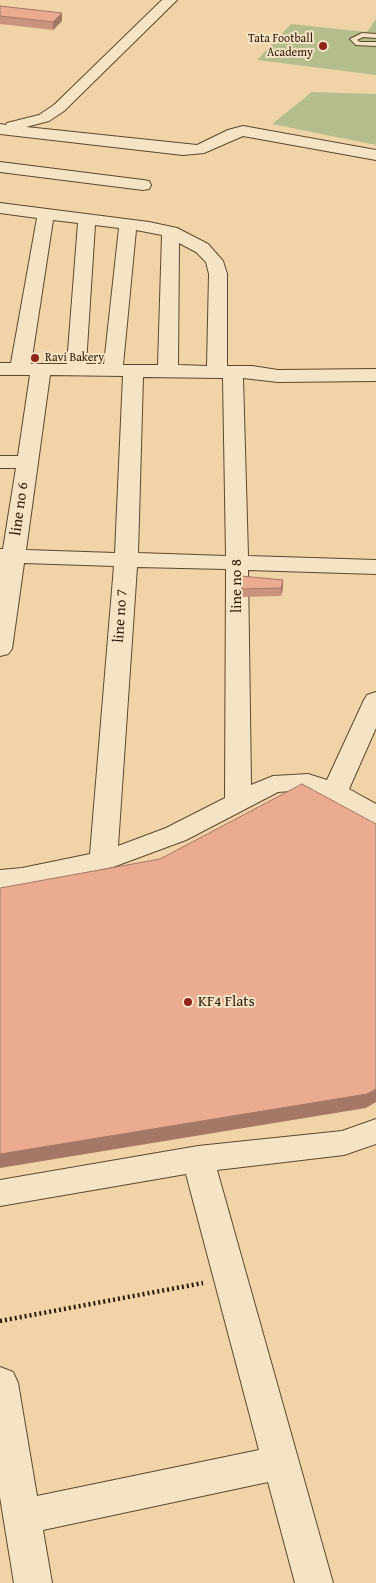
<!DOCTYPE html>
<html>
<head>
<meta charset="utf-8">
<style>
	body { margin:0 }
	canvas { display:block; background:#f0d4a8 }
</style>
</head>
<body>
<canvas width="376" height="1583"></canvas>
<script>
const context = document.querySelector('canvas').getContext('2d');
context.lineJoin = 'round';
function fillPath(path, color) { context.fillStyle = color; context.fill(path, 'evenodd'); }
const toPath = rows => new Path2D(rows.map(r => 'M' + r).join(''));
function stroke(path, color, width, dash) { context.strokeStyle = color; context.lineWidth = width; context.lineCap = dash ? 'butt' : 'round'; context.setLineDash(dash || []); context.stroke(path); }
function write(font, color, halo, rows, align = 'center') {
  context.font = font + ' "Gentium Book Plus",serif'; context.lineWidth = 4; context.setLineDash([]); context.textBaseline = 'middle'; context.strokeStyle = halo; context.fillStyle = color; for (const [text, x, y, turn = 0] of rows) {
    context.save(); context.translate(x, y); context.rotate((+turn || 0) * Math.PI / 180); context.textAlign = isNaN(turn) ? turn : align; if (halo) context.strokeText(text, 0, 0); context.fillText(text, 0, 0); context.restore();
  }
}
const green = toPath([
	[376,19,376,75,257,60,291,24,367,32],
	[312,92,376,94,376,145,272,124]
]);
const path = toPath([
	[0,1321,203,1283]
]);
const service = toPath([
	[362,33,376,34,376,38,363,37,357,40,360,42,376,42,376,46,356,45,350,39,362,33]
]);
const minor = toPath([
	[162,0,177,0,64,111,49,121,26,127,197,145,228,130,243,126,376,150,376,160,243,136,204,153,183,155,0,134,0,124,6,125,7,123,39,115,54,105,162,0],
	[0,162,143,180,149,181,151,185,149,189,143,190,0,172,0,162],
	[0,203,149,222,177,228,208,244,223,261,227,274,227,366,252,366,278,370,376,369,376,381,278,382,243,378,248,556,376,560,376,574,248,570,251,785,273,776,308,774,327,780,364,700,367,695,376,692,376,728,349,789,376,804,376,824,367,821,325,798,305,790,278,792,186,840,113,867,22,886,0,888,0,870,22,868,90,854,114,566,24,563,12,649,8,654,0,656,0,549,3,549,16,468,0,468,0,456,18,456,30,375,0,375,0,363,11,363,37,218,0,213,0,203],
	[53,220,78,223,67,364,31,364,53,220],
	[95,225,119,228,104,364,86,364,95,225],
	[136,230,162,235,158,365,123,365,136,230],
	[179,243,196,252,206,262,209,274,207,366,178,365,179,243],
	[50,375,123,376,115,553,26,550,50,375],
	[143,377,223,378,226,556,138,553,143,377],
	[137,567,226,569,225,798,166,828,118,846,137,567],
	[376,1119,376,1144,344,1155,217,1170,333,1583,295,1583,268,1482,43,1530,52,1583,14,1583,0,1497,0,1367,13,1372,18,1383,37,1496,259,1450,186,1174,0,1206,0,1180,198,1146,342,1131,376,1119]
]);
const wall = toPath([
	[0,6,62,13,62,21,53,30,0,24],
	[241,576,283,580,283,588,281,596,242,597]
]);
const shadedWall = toPath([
	[62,13,62,21,53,30,53,22],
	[283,580,283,588,281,596,281,588],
	[376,1089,376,1102,366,1108,0,1168,0,1154]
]);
const building = toPath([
	[0,6,62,13,53,22,0,16,0,6],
	[241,576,283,580,281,588,242,589,241,576],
	[302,784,376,824,376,1089,367,1094,0,1154,0,888,160,859,302,784]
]);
const markers = [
	[323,46,5,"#8f2418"],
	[35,358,5,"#8f2418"],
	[188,1002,5,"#8f2418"]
];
const farPoinames = [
	["Tata Football",313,39],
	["Academy",313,53],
	["Ravi Bakery",45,358,"left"]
];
const streetNames = [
	["line no 6",20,509,-82],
	["line no 8",237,586,-90],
	["line no 7",121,616,-86]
];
const poiNames = [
	["KF4 Flats",198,1002]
];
fillPath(green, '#b4be8c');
stroke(service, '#5d482e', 2);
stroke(minor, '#5d482e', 2);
stroke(path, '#2c1a06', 4.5, [2, 3]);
fillPath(service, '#f5e3c6');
fillPath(minor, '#f5e3c6');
fillPath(wall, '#c9937d');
fillPath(shadedWall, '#a47866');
fillPath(building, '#eaab91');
stroke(building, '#a47866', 1);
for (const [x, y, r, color] of markers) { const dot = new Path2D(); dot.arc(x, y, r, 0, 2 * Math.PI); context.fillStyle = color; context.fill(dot); stroke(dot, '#f5e3c6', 2); }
write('12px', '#2c1a06', '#f5e3c6', farPoinames, 'right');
write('15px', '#2c1a06', '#f5e3c6', streetNames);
write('15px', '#2c1a06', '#f5e3c6', poiNames, 'left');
</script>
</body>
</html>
